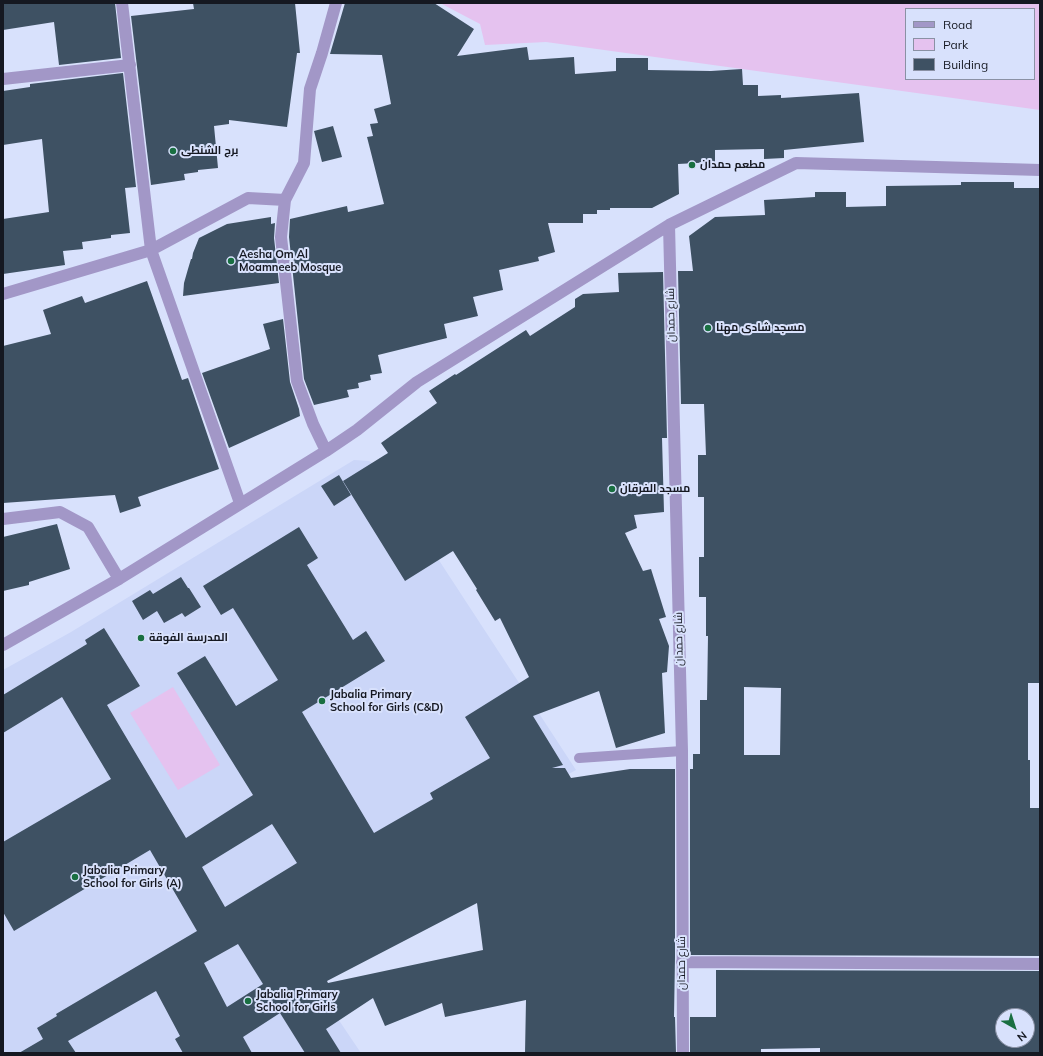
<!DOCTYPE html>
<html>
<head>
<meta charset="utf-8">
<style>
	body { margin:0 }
	#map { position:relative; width:1043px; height:1056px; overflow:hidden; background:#d8e1fc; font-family:Mulish,sans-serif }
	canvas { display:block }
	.frame { position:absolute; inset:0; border:4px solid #151821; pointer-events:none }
	.legend { position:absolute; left:905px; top:8px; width:130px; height:72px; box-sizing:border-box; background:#d8e1fc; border:1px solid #8a91a4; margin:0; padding:5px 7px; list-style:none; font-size:12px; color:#151821 }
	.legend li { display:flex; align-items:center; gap:8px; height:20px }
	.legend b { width:20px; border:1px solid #8a91a4 }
	.north { position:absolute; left:995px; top:1008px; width:40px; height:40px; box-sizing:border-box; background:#d8e1fc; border:1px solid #8a91a4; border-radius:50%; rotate:141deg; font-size:11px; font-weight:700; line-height:16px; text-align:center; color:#151821 }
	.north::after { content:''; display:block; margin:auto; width:14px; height:18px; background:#196f41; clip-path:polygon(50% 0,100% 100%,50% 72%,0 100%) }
</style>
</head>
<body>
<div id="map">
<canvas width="1043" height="1056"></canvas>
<div class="frame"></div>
<ul class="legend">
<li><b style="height:5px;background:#a297c7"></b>Road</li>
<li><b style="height:11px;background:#e5c2ef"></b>Park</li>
<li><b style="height:11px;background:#3e5163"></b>Building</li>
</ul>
<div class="north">N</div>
</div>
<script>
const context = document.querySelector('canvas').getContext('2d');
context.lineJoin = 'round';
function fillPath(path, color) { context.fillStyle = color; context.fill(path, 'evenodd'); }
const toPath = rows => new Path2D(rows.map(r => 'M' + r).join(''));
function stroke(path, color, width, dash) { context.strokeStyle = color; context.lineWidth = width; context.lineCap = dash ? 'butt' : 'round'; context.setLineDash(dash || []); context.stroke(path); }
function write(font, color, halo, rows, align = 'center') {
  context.font = font + ' Mulish,Cairo,sans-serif'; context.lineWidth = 4; context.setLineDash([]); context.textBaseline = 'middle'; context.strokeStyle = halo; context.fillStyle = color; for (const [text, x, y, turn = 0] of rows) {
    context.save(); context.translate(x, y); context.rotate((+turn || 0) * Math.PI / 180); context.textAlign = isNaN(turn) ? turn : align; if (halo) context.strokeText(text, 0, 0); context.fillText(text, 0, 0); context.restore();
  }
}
const built = toPath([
	[354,460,369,461,378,467,576,770,280,933,361,1053,3,1053,3,670,71,632]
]);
const green = toPath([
	[440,3,1040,3,1040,110,546,42,485,45,480,24],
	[906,9,1034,9,1034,79,906,79],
	[173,687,220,765,178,790,130,713]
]);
const building = toPath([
	[3,3,115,3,121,58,59,65,54,22,3,30],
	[193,3,295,3,300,53,297,53,287,127,229,120,229,124,214,126,218,168,198,170,198,172,184,174,185,180,151,185,131,16,194,9],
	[345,3,434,3,474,29,457,56,527,47,529,60,574,57,575,74,616,71,616,58,648,58,648,70,711,71,742,69,743,85,758,85,758,96,781,95,781,98,859,93,864,142,784,150,784,158,764,159,764,149,715,150,715,162,678,164,679,194,652,208,610,208,610,210,597,210,597,214,583,214,583,223,548,223,555,252,538,257,539,261,499,270,503,290,473,297,478,316,444,324,447,338,378,355,382,373,370,375,371,380,358,383,359,388,347,390,349,397,314,405,304,379,289,237,290,219,347,206,348,212,384,204,367,137,373,136,370,124,378,123,374,109,391,104,382,55,330,54],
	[123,73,136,187,125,188,130,233,111,235,111,238,82,242,83,249,63,251,65,265,3,274,3,219,49,212,42,139,3,145,3,91,30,87,30,84],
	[333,126,342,157,322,162,314,131],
	[961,182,1014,182,1014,188,1040,188,1040,671,1039,671,1039,683,1028,683,1028,760,1030,760,1030,808,1040,808,1040,956,690,955,690,769,693,769,693,754,700,754,700,700,707,700,708,636,706,636,706,597,699,597,699,557,704,557,704,497,698,497,698,455,706,455,704,404,681,404,678,271,693,271,689,236,715,217,765,215,764,200,815,197,815,192,846,192,846,207,886,206,886,186,961,185],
	[744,687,781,688,780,755,744,755],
	[271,217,271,224,275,223,274,238,279,283,183,296,184,283,188,269,191,259,192,259,193,253,199,238,227,224],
	[663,272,667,438,662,438,664,512,634,515,637,528,625,533,643,571,651,569,666,617,659,619,669,646,667,672,662,673,665,733,616,748,599,691,533,716,563,765,552,768,565,768,571,778,630,769,675,769,675,957,674,1017,675,1017,676,1053,525,1053,526,1000,445,1017,442,1003,385,1026,373,998,326,1029,341,1053,305,1053,280,1013,243,1037,252,1053,183,1053,175,1039,180,1036,156,991,68,1041,76,1053,19,1053,43,1039,37,1028,57,1016,56,1014,197,931,150,850,14,931,3,912,3,842,111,779,62,697,3,733,3,695,87,644,85,640,104,628,140,686,107,705,186,838,253,795,177,673,205,656,236,706,278,680,233,608,221,615,203,586,299,527,318,558,307,565,353,640,366,631,385,661,302,712,374,833,433,799,430,793,490,758,465,717,529,677,500,618,495,621,476,590,477,589,453,551,405,581,343,481,388,453,381,443,437,403,429,391,455,374,456,375,526,330,530,336,575,307,575,299,583,294,619,292,618,273],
	[272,824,297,863,225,907,202,867],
	[477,903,483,950,328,983,327,981],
	[238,944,263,984,227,1007,204,963],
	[147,281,182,380,188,378,219,469,138,497,141,506,120,513,115,495,3,503,3,346,51,334,43,310,82,296,85,303],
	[283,319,290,382,299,409,300,416,229,448,202,373,270,349,263,324],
	[339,475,351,495,334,506,321,486],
	[57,524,70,569,29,582,29,585,3,591,3,537],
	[181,577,188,588,189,588,201,607,185,617,182,613,164,623,157,611,143,620,132,601,150,590,153,594],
	[716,970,1040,971,1040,1053,820,1053,820,1048,761,1049,761,1053,690,1053,690,1017,716,1017],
	[1003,1016,1027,1016,1027,1040,1003,1040]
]);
const service = toPath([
	[579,758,682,751]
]);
const minor = toPath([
	[122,3,151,250,240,503],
	[3,79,130,65],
	[669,225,682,751,683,1053],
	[3,294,151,250,248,198,285,200],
	[326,451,313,424,297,381,281,237,285,200,304,163,310,89,322,53,336,3],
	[3,519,60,512,88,527,119,579],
	[3,645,119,579,326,451,357,430,417,382,669,225,796,163,1040,170],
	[682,962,1040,964]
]);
const markers = [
	[173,151,4,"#196f41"],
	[692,165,4,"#196f41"],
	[231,261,4,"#196f41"],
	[708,328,4,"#196f41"],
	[612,489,4,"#196f41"],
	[141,638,4,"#196f41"],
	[322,701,4,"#196f41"],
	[75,877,4,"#196f41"],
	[248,1001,4,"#196f41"]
];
const poiNames = [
	["برج الشنطى",181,151],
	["مطعم حمدان",700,165],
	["Aesha Om Al",239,255],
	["Moamneeb Mosque",239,268],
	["مسجد شادى مهنا",716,328],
	["مسجد الفرقان",620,489],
	["المدرسة الفوقة",149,638],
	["Jabalia Primary",330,695],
	["School for Girls (C&D)",330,708],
	["Jabalia Primary",83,871],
	["School for Girls (A)",83,884],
	["Jabalia Primary",256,995],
	["School for Girls",256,1008]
];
const streetNames = [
	["شارع حمدان",671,315,-91],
	["شارع حمدان",679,639,-91],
	["شارع حمدان",682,963,-90]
];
fillPath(built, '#cbd6f8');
fillPath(green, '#e5c2ef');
fillPath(building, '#3e5163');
stroke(service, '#a297c7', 10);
stroke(minor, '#a297c7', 12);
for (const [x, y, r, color] of markers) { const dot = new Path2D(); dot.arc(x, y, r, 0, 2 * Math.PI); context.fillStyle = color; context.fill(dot); stroke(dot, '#d8e1fc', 1.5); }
write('bold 11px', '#151821', '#d8e1fc', poiNames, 'left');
write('11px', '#151821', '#d8e1fc', streetNames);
</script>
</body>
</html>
